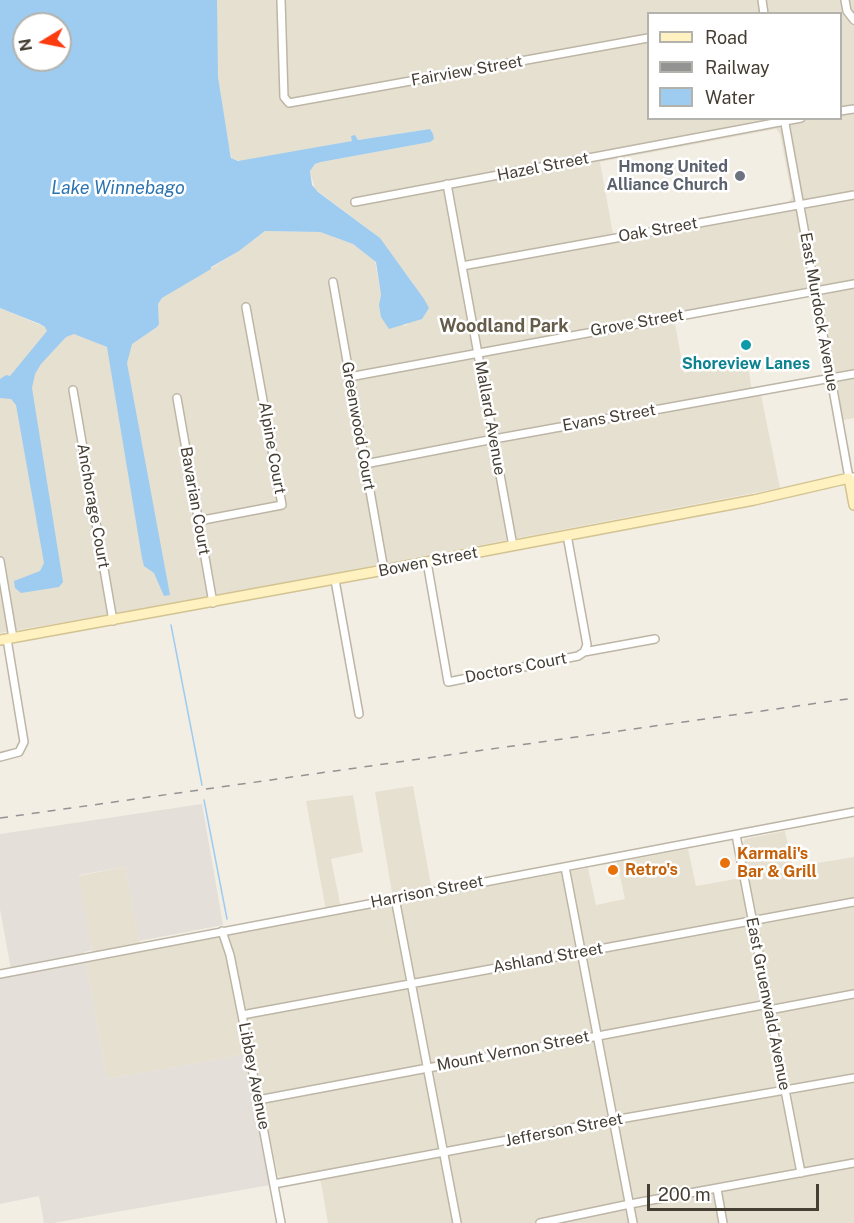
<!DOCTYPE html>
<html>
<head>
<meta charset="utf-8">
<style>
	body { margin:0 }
	#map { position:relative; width:854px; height:1223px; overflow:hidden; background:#f2eee3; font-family:"Public Sans",sans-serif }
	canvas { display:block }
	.legend { position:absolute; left:647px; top:12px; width:195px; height:108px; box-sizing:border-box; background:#fff; border:2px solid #b4b2ad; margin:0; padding:8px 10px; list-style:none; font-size:18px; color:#443e33 }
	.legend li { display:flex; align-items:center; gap:12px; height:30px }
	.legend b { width:30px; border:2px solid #b4b2ad }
	.north { position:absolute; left:12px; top:12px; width:60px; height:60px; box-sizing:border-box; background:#fff; border:2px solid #b4b2ad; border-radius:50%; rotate:260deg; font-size:16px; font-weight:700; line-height:24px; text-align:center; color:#443e33 }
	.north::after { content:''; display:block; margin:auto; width:21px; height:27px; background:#fc3b0f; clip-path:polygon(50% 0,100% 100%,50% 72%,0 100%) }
	.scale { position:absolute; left:647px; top:1184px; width:172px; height:27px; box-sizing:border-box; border:3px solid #443e33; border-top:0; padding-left:8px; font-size:18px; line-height:21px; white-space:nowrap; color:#443e33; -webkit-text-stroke:4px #fff; paint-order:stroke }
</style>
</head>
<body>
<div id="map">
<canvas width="854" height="1223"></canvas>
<ul class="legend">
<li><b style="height:8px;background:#fff2c0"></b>Road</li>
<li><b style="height:8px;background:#939393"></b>Railway</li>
<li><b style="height:16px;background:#9dccf0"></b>Water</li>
</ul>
<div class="north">N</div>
<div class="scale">200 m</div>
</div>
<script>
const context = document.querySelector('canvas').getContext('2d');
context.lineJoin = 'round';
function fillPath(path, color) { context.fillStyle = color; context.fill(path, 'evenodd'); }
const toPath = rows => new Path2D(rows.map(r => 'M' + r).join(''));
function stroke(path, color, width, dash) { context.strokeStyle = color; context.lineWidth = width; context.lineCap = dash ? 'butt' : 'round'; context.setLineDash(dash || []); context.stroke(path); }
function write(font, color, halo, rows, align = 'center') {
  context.font = font + ' "Public Sans",sans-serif'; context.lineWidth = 5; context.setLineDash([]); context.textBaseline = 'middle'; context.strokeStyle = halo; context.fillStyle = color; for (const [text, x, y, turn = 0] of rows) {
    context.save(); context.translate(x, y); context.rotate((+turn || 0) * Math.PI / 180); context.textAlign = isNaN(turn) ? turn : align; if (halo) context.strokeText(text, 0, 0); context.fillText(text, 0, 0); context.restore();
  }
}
const residential = toPath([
	[217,0,854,0,854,418,843,420,820,286,673,313,684,373,747,361,753,396,761,395,780,488,172,604,0,633,0,308,45,327,78,334,107,347,131,344,157,327,159,324,158,304,162,298,239,251,265,231,320,232,353,244,375,261,381,295,379,305,405,326,408,324,413,283,372,232,315,189,310,171,315,164,321,162,430,142,430,129,358,140,355,135,352,141,321,147,241,161,232,159,227,141,216,63],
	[648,14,840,14,840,118,648,118],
	[776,129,780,134,792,197,789,202,613,234,600,162],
	[413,786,433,896,588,868,596,905,625,899,617,862,688,849,696,886,747,877,742,845,745,839,785,831,793,867,854,857,854,1223,328,1223,319,1172,283,1178,278,1176,252,1053,107,1079,86,962,94,960,78,876,125,867,141,951,327,916,306,801,353,795,363,852,331,859,342,913,404,902,402,891,392,893,375,792]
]);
const industrial = toPath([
	[202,804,223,925,139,941,125,867,79,875,92,950,84,952,86,962,107,1079,246,1054,270,1185,53,1223,44,1223,39,1196,0,1204,0,978,12,975,0,909,0,834]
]);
const water = toPath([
	[0,0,217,0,218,77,230,153,231,158,238,161,352,141,351,136,355,135,358,140,430,129,433,134,434,139,430,142,321,162,315,164,310,171,312,185,318,192,380,238,424,299,429,308,422,319,389,329,381,317,379,305,381,295,376,262,353,244,320,232,265,231,239,251,211,267,211,269,162,298,158,304,159,324,157,327,132,344,127,363,170,595,164,596,154,573,144,566,142,558,107,347,74,334,66,337,41,364,35,374,32,388,63,582,59,587,21,593,15,588,14,581,40,571,44,563,16,405,11,399,0,398,0,379,6,375,10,376,47,331,45,327,40,324,0,308],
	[24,24,60,24,60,60,24,60]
]);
const stream = toPath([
	[171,625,202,785],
	[204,800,227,919]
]);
const street = toPath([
	[281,0,284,97,289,103,648,38],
	[762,0,764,14],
	[845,0,847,11,854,20],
	[840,111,854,109],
	[784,118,849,478,854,477],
	[447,184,513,546],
	[355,202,801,118],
	[462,266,854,195],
	[333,282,384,570],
	[349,377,854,284],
	[73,390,113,621],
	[177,398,213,603],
	[365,464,494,439,854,374],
	[198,521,282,505,246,307],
	[0,561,13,638],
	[427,562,448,682,578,656,584,652,587,645,567,535],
	[335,580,359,714],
	[584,652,655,639],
	[0,757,19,752,24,742,7,639],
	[736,835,801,1173],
	[565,867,633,1223],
	[395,898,457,1223],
	[222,931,230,955,242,1015,281,1223],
	[0,974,854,812],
	[769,1010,854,994],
	[242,1015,854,902],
	[258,1100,768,1004],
	[274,1184,614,1120,854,1078],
	[717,1189,723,1223],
	[540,1223,630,1204,854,1163]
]);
const secondary = toPath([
	[0,640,384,570,754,500,849,478,854,505]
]);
const rail = toPath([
	[0,818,854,698]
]);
const markers = [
	[740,176,6,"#6b7280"],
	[746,345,6,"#0f9aa8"],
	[725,863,6,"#e8710a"],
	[613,870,6,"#e8710a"]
];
const streetNames = [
	["Fairview Street",467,71,-10],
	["Hazel Street",543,167,-11],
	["Oak Street",658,230,-10],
	["East Murdock Avenue",819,312,80],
	["Grove Street",637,323,-10],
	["Mallard Avenue",490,418,80],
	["Evans Street",609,418,-10],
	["Greenwood Court",358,426,80],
	["Alpine Court",272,448,80],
	["Bavarian Court",195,501,80],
	["Anchorage Court",93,506,80],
	["Bowen Street",428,562,-11],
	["Doctors Court",516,668,-11],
	["Harrison Street",427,892,-11],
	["Ashland Street",548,958,-10],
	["East Gruenwald Avenue",768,1004,79],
	["Mount Vernon Street",513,1051,-11],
	["Libbey Avenue",254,1076,79],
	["Jefferson Street",564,1130,-11]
];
const worshipNames = [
	["Hmong United",728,167],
	["Alliance Church",728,185]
];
const cultureNames = [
	["Shoreview Lanes",746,364]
];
const foodNames = [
	["Karmali's",737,854],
	["Bar & Grill",737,872],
	["Retro's",625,870]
];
const waterNames = [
	["Lake Winnebago",118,188]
];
const neighbourhoodNames = [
	["Woodland Park",504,326]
];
fillPath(residential, '#e6e0d1');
fillPath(industrial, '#e4dfd8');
fillPath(water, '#9dccf0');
stroke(stream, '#9dccf0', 1.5);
stroke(street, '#bdb6a6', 10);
stroke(secondary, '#d3c392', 12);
stroke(street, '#fff', 7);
stroke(secondary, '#fff2c0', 9);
stroke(rail, '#939393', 1.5, [8, 8]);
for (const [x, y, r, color] of markers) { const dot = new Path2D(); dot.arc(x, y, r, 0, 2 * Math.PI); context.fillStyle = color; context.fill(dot); stroke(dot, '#fff', 2); }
write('16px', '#443e33', '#fff', streetNames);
write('bold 16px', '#5b616d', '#fff', worshipNames, 'right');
write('bold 16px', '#0d838f', '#fff', cultureNames);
write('bold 16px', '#c56008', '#fff', foodNames, 'left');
write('italic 18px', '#2c74b0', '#fff', waterNames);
write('bold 18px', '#665c4a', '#fff', neighbourhoodNames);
</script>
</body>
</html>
